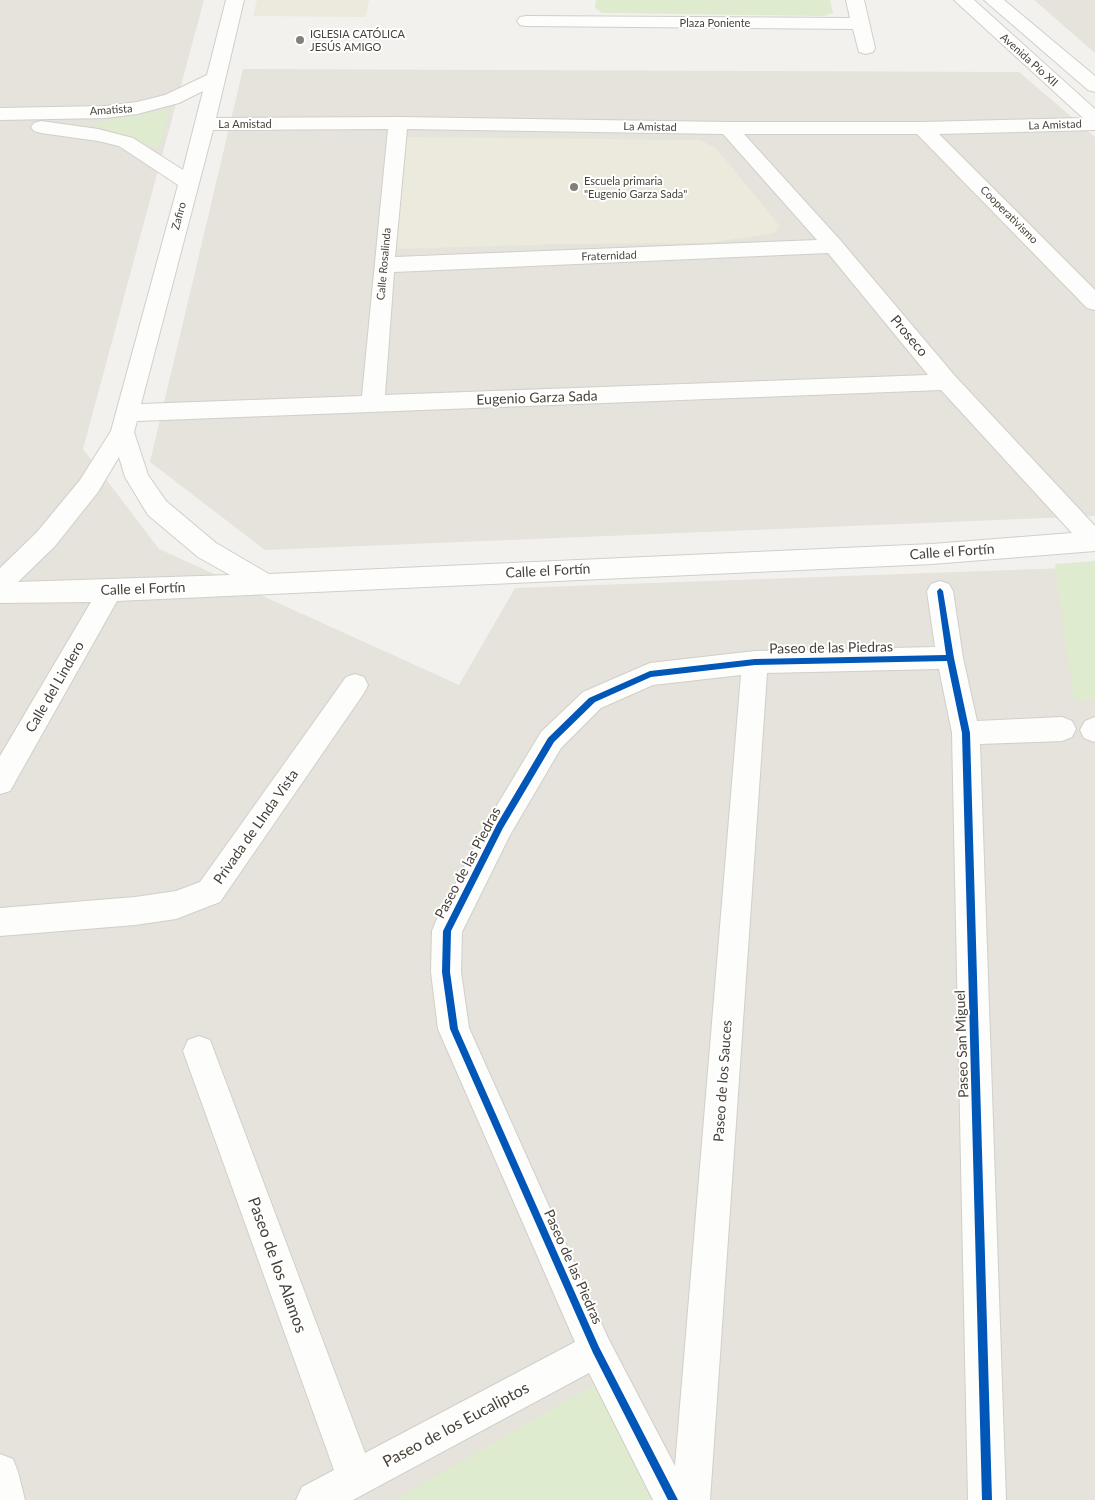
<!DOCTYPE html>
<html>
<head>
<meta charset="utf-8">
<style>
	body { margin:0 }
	canvas { display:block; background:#f2f1ed }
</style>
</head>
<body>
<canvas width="1095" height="1500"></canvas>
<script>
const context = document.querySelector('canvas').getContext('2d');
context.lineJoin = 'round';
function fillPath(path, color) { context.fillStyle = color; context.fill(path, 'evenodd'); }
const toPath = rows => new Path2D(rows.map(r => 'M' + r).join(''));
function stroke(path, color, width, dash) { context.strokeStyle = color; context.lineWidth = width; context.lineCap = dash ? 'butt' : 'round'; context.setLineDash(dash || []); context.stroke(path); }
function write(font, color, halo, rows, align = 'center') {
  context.font = font + ' Lato,sans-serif'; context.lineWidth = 4; context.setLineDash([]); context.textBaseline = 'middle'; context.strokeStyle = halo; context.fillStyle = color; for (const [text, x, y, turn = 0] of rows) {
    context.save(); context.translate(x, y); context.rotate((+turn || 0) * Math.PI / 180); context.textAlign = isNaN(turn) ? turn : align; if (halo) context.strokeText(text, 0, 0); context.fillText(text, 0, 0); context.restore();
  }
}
const residential = toPath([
	[0,0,204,0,83,449,159,549,459,685,515,588,1095,567,1095,1500,0,1500],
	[1034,0,1095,0,1095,53],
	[243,69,1019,72,1095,137,1095,516,265,550,150,462]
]);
const education = toPath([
	[257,0,369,0,366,17,253,16],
	[406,137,700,140,716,148,780,226,774,233,709,243,566,244,393,249]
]);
const green = toPath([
	[596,0,830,0,833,13,824,16,602,13,595,8],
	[169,109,161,143,155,148,91,124],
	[1095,561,1095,700,1074,701,1055,564],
	[603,1380,654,1500,394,1500]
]);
const minor = toPath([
	[226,0,244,0,216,118,398,117,728,122,922,122,1083,118,954,0,974,0,1095,109,1095,130,939,134,1095,290,1095,310,1087,308,917,134,744,134,841,241,955,376,1095,526,1095,551,932,564,117,601,10,791,0,794,0,756,91,602,0,603,0,568,37,532,80,480,111,431,178,185,119,146,98,141,41,133,34,131,31,127,34,123,41,121,98,129,133,138,183,170,203,91,179,103,137,114,105,118,0,120,0,108,105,106,137,102,165,95,207,75,226,0],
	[388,129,362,396,141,404,213,130,388,129],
	[407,129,723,134,817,240,395,257,407,129],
	[828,253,928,375,385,395,394,272,828,253],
	[941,390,1072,533,932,544,269,574,216,543,166,501,148,475,134,432,137,421,941,390],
	[119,457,125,477,148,515,198,557,230,575,18,582,55,546,98,492,119,457],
	[846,0,864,0,875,48,873,52,866,54,859,52,853,29,526,26,520,25,517,21,520,17,526,16,850,18,846,0],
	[984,0,1004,0,1095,76,1095,92,1088,90,984,0],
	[940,581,949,584,953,591,963,658,977,721,1062,717,1072,721,1076,729,1072,737,1062,741,980,744,1006,1500,968,1500,952,733,939,669,767,673,710,1500,653,1500,589,1373,353,1500,296,1500,302,1487,334,1470,183,1051,188,1040,199,1036,210,1040,365,1453,575,1342,438,1029,431,972,432,931,436,921,490,817,541,732,583,692,650,663,755,651,935,647,927,591,931,584,940,581],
	[741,675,675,1466,608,1338,469,1028,461,972,462,932,510,835,561,748,601,708,653,685,741,675],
	[355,674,364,677,368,685,364,693,220,902,176,919,135,925,0,936,0,908,135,897,176,891,200,882,346,677,355,674],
	[1095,717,1095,741,1094,742,1084,738,1080,730,1085,721,1095,717],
	[0,1454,13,1459,18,1472,25,1500,0,1500,0,1454]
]);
const cycleway = toPath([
	[940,588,943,591,954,658,970,733,992,1500,982,1500,962,733,947,661,755,665,651,677,595,702,554,742,503,828,451,931,450,972,458,1029,599,1347,678,1500,668,1500,593,1353,450,1029,442,972,443,931,497,824,548,738,589,698,650,671,755,659,946,655,937,591,940,588]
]);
const markers = [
	[300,40,5,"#848078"],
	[574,187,5,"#848078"]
];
const farStreetnames = [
	["Plaza Poniente",715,23],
	["Avenida Pío XII",1029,60,42],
	["Amatista",111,110,-4],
	["La Amistad",245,124],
	["La Amistad",1055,125,-2],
	["La Amistad",650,127,1],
	["Cooperativismo",1009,215,45],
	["Zafiro",179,216,-75],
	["Fraternidad",609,256,-2],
	["Calle Rosalinda",384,264,-85]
];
const farPoinames = [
	["IGLESIA CATÓLICA",310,34],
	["JESÚS AMIGO",310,47],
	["Escuela primaria",584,181],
	["\"Eugenio Garza Sada\"",584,194]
];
const streetNames = [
	["Proseco",909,336,50],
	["Eugenio Garza Sada",537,398,-2],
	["Calle el Fortín",952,552,-4],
	["Calle el Fortín",548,571,-3],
	["Calle el Fortín",143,589,-2],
	["Paseo de las Piedras",831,648,-1],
	["Calle del Lindero",55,687,-60],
	["Privada de LInda Vista",256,827,-55],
	["Paseo de las Piedras",468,863,-62],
	["Paseo San Miguel",962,1044,-92],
	["Paseo de los Sauces",723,1081,-86],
	["Paseo de las Piedras",573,1267,66]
];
const nearStreetnames = [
	["Paseo de los Alamos",277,1265,70],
	["Paseo de los Eucaliptos",456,1425,-28]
];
fillPath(residential, '#e5e3db');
fillPath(education, '#ece9dd');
fillPath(green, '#dfebcf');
stroke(minor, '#d0cfca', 2);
fillPath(minor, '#fdfdfc');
fillPath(cycleway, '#0057b8');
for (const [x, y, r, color] of markers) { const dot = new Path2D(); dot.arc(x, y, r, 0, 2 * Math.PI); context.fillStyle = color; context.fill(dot); stroke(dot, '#fff', 2); }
write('11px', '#484339', '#fff', farStreetnames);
write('11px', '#484339', '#fff', farPoinames, 'left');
write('14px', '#484339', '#fff', streetNames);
write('16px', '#484339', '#fff', nearStreetnames);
</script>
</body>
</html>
